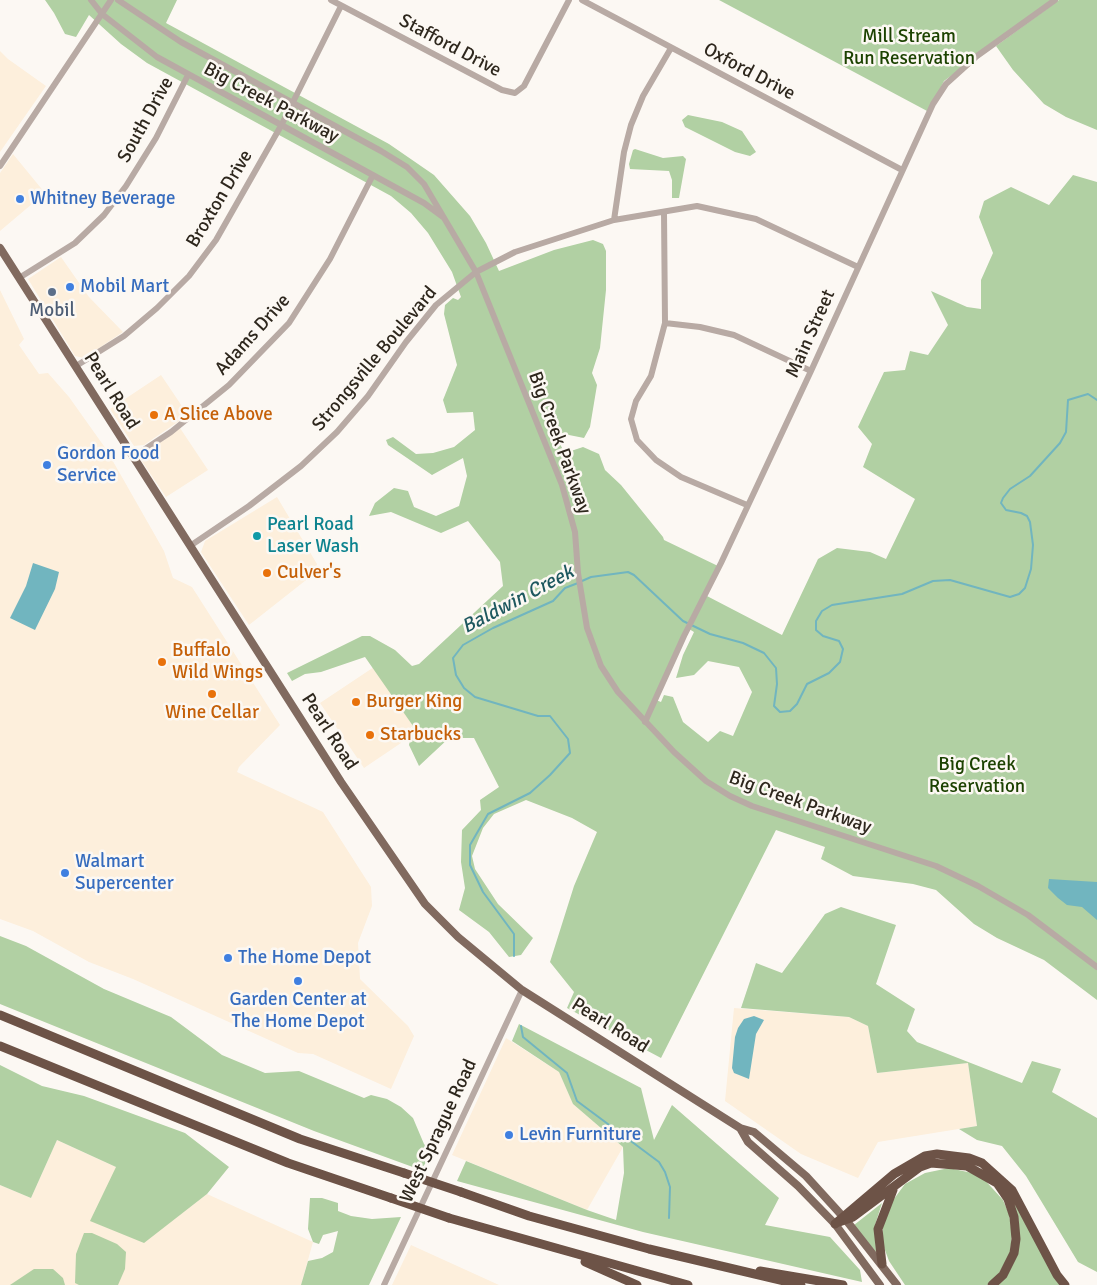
<!DOCTYPE html>
<html>
<head>
<meta charset="utf-8">
<style>
	body { margin:0 }
	canvas { display:block; background:#fcf8f3 }
</style>
</head>
<body>
<canvas width="1097" height="1285"></canvas>
<script>
const context = document.querySelector('canvas').getContext('2d');
context.lineJoin = 'round';
function fillPath(path, color) { context.fillStyle = color; context.fill(path, 'evenodd'); }
const toPath = rows => new Path2D(rows.map(r => 'M' + r).join(''));
function stroke(path, color, width, dash) { context.strokeStyle = color; context.lineWidth = width; context.lineCap = dash ? 'butt' : 'round'; context.setLineDash(dash || []); context.stroke(path); }
function write(font, color, halo, rows, align = 'center') {
  context.font = font + ' Signika,sans-serif'; context.lineWidth = 5; context.setLineDash([]); context.textBaseline = 'middle'; context.strokeStyle = halo; context.fillStyle = color; for (const [text, x, y, turn = 0] of rows) {
    context.save(); context.translate(x, y); context.rotate((+turn || 0) * Math.PI / 180); context.textAlign = isNaN(turn) ? turn : align; if (halo) context.strokeText(text, 0, 0); context.fillText(text, 0, 0); context.restore();
  }
}
const built = toPath([
	[0,51,8,59,46,86,0,152],
	[13,154,45,193,0,231,0,173],
	[61,257,89,297,123,332,84,358,75,356,28,279],
	[0,290,24,339,19,345,39,374,48,373,69,397,106,449,164,551,173,578,192,587,280,725,239,767,237,772,323,812,371,887,372,906,358,943,360,979,408,1026,414,1036,391,1089,313,1054,298,1053,133,979,89,962,33,931,0,919],
	[161,375,188,415,144,445,134,446,110,409],
	[180,428,208,470,166,497,141,460,142,456],
	[277,497,317,564,315,573,249,625,201,552,205,541],
	[374,667,413,726,401,736,401,743,364,768,320,703],
	[734,1008,849,1017,868,1026,877,1073,968,1063,977,1126,878,1142,858,1178,801,1154,725,1101],
	[506,1038,559,1072,573,1104,623,1147,587,1210,452,1155],
	[57,1140,116,1167,143,1243,207,1194,313,1242,301,1285,0,1285,0,1185,31,1198],
	[411,1245,499,1285,392,1285]
]);
const green = toPath([
	[45,0,177,0,166,23,389,144,434,175,470,216,486,243,499,271,554,250,593,240,603,244,606,251,606,290,600,348,592,373,597,385,590,427,584,438,559,433,547,419,549,425,565,453,583,447,599,454,605,470,621,485,663,537,664,540,718,566,705,595,782,635,818,559,837,548,870,552,886,559,915,499,863,467,872,444,858,427,884,372,905,370,910,351,928,355,948,325,931,291,967,307,981,309,981,280,993,253,979,217,984,201,1011,187,1049,205,1073,175,1097,182,1097,1000,1044,960,997,938,974,924,936,890,913,884,853,876,821,859,825,847,776,830,661,1058,567,1008,574,992,550,962,574,886,597,832,572,818,526,800,494,814,483,828,472,856,475,869,498,904,533,938,521,955,509,957,489,932,459,910,465,888,461,862,462,830,481,810,480,800,499,787,474,738,449,738,419,766,409,745,413,726,365,657,321,672,305,674,292,681,287,673,362,636,370,636,395,650,412,666,419,664,503,586,500,562,468,521,441,533,391,512,369,516,375,503,394,488,408,491,414,507,436,516,459,506,467,476,463,458,432,475,388,445,386,440,393,437,416,454,433,453,454,447,475,430,473,412,447,413,443,400,457,365,444,314,445,305,453,298,458,300,461,297,452,272,428,233,411,213,391,196,147,63,121,44,89,15,76,37,65,34,54,13],
	[689,629,694,632,683,655,676,678,694,675,708,661,739,667,752,692,733,736,720,731,708,742,683,722,673,697,664,695,661,702,656,700],
	[719,0,1054,0,944,81,929,112],
	[1059,0,1097,0,1097,130,1066,117,1044,104,1013,70,996,46],
	[688,115,722,122,742,131,756,152,750,156,735,152,685,127,682,120],
	[635,149,663,158,683,156,686,159,679,198,672,198,672,180,669,171,630,169,629,164,633,150],
	[841,907,896,925,876,984,915,1009,907,1031,917,1042,1022,1083,1032,1061,1061,1069,1052,1092,1097,1118,1097,1272,1078,1262,1026,1176,1002,1146,977,1140,959,1129,977,1126,968,1063,877,1073,868,1026,849,1017,741,1008,756,963,782,973,825,914],
	[0,936,26,946,104,989,171,1017,222,1055,265,1073,299,1071,364,1098,371,1095,387,1099,401,1107,413,1118,424,1144,432,1153,421,1170,314,1131,0,1004],
	[519,1024,641,1088,654,1140,672,1105,779,1198,765,1225,830,1237,860,1270,862,1282,643,1232,457,1181,466,1161,587,1210,616,1220,624,1173,623,1147,573,1104,559,1072,512,1041],
	[0,1065,42,1086,84,1096,185,1133,229,1167,207,1194,144,1243,90,1221,116,1167,57,1140,31,1198,0,1185],
	[949,1168,972,1173,983,1178,1003,1200,1009,1214,1012,1234,1010,1254,998,1275,987,1285,905,1285,889,1261,882,1242,883,1225,891,1203,905,1184,925,1173],
	[1009,1194,1060,1285,998,1285,1019,1240,1019,1222],
	[310,1198,322,1198,338,1203,338,1211,351,1216,372,1219,401,1217,369,1285,301,1285,308,1261,322,1258,333,1252,338,1231,323,1235,319,1244,313,1242,308,1229],
	[882,1203,875,1225,876,1252,854,1225],
	[84,1233,92,1233,117,1244,126,1252,125,1269,118,1285,79,1285,75,1283,76,1254],
	[34,1269,53,1269,63,1278,65,1285,10,1285]
]);
const water = toPath([
	[33,563,59,572,55,589,35,630,10,618,26,586],
	[1049,879,1097,882,1097,920,1082,907,1067,905,1058,898,1048,888],
	[754,1016,764,1020,756,1034,749,1079,734,1073,732,1068,735,1037,738,1028,744,1019]
]);
const stream = toPath([
	[582,581,591,577,628,572,634,575,683,621,710,634,743,643,764,653,776,668,777,684,774,706,780,712,790,711,797,704,807,684,829,673,840,662,843,649,839,641,823,636,816,630,816,621,822,611,832,605,902,594,933,581,950,580,1010,597,1019,594,1025,588,1031,569,1033,545,1030,522,1027,516,1021,513,1006,510,1001,503,1003,498,1010,489,1030,476,1060,443,1066,432,1068,400,1088,394,1097,400],
	[514,956,514,934,483,892,470,865,470,845,488,814,530,793,550,775,570,753,568,739,550,716,538,716,475,697,464,688,456,675,453,658,463,645,493,628,553,601,565,588,578,583],
	[521,1026,523,1037,567,1073,577,1101,659,1162,665,1172,670,1187,669,1218]
]);
const minor = toPath([
	[91,0,102,14,157,57,424,203,443,217],
	[118,0,181,42,381,151,407,167,424,184,476,272,562,485,575,532,578,573,587,628,601,666,618,692,674,752,706,781,730,796,752,806,936,866,978,886,1028,915,1097,967],
	[331,0,502,90,515,93,524,86,569,0],
	[582,0,902,170],
	[0,166,111,0],
	[664,212,665,323,651,376,636,401,631,419,637,440,656,460,681,477,747,505],
	[614,220,624,152,631,125,643,96,671,48],
	[19,278,75,243,104,215,126,186,156,138,188,75],
	[665,323,700,327,734,335,811,371],
	[76,366,124,336,157,308,189,276,216,240,282,124,341,6],
	[133,457,171,432,229,385,289,323,330,259,373,175],
	[190,546,249,506,301,466,337,432,368,396,406,342,436,305,476,272,515,252,614,220,697,206,756,219,858,267],
	[645,722,684,636,721,563,811,371,933,104,946,84,977,56,1055,0],
	[384,1285,522,990]
]);
const major = toPath([
	[0,248,341,782,425,904,458,937,522,990,740,1128,754,1132,806,1176,846,1220,897,1285],
	[740,1128,748,1142,798,1186,835,1224,880,1285]
]);
const highway = toPath([
	[0,1015,300,1139,404,1173],
	[0,1046,288,1163,391,1198],
	[461,1192,529,1216,649,1249,801,1285],
	[449,1218,688,1285],
	[839,1222,853,1217,920,1167,931,1163,967,1166,997,1183,1008,1199,1014,1217,1016,1239,1014,1253,1003,1275,992,1285],
	[835,1224,894,1174,925,1156,937,1154,969,1158,982,1163,1012,1190,1057,1275,1065,1285],
	[585,1262,637,1285],
	[882,1264,878,1229,893,1190],
	[760,1271,843,1285]
]);
const highwayBridge = toPath([
	[404,1173,461,1192],
	[391,1198,449,1218]
]);
const markers = [
	[20,199,5,"#3f7fe0"],
	[70,287,5,"#3f7fe0"],
	[52,292,5,"#5c6f8a"],
	[154,415,5,"#e8710a"],
	[47,465,5,"#3f7fe0"],
	[257,536,5,"#0f9aa8"],
	[267,573,5,"#e8710a"],
	[162,662,5,"#e8710a"],
	[212,694,5,"#e8710a"],
	[356,702,5,"#e8710a"],
	[370,735,5,"#e8710a"],
	[65,873,5,"#3f7fe0"],
	[228,958,5,"#3f7fe0"],
	[298,981,5,"#3f7fe0"],
	[509,1135,5,"#3f7fe0"]
];
const parkNames = [
	["Mill Stream",909,37],
	["Run Reservation",909,59],
	["Big Creek",977,765],
	["Reservation",977,787]
];
const streetNames = [
	["Stafford Drive",450,46,28],
	["Oxford Drive",749,72,28],
	["Big Creek Parkway",271,103,28],
	["South Drive",146,120,-61],
	["Broxton Drive",220,199,-59],
	["Main Street",811,334,-66],
	["Adams Drive",253,335,-48],
	["Strongsville Boulevard",375,359,-50],
	["Pearl Road",111,391,58],
	["Big Creek Parkway",559,443,70],
	["Pearl Road",329,732,57],
	["Big Creek Parkway",800,803,20],
	["Pearl Road",610,1026,32],
	["West Sprague Road",439,1131,-65]
];
const shopNames = [
	["Whitney Beverage",30,199],
	["Mobil Mart",80,287],
	["Gordon Food",57,454],
	["Service",57,476],
	["Walmart",75,862],
	["Supercenter",75,884],
	["The Home Depot",238,958],
	["Garden Center at",298,1000,"center"],
	["The Home Depot",298,1022,"center"],
	["Levin Furniture",519,1135]
];
const serviceNames = [
	["Mobil",52,311]
];
const foodNames = [
	["A Slice Above",164,415],
	["Culver's",277,573],
	["Buffalo",172,651],
	["Wild Wings",172,673],
	["Burger King",366,702],
	["Wine Cellar",212,713,"center"],
	["Starbucks",380,735]
];
const cultureNames = [
	["Pearl Road",267,525],
	["Laser Wash",267,547]
];
const waterNames = [
	["Baldwin Creek",518,600,-28]
];
fillPath(built, '#fdefdc');
fillPath(green, '#b1d0a3');
fillPath(water, '#71b5bf');
stroke(stream, '#71b5bf', 2);
stroke(minor, '#b8aaa4', 6);
stroke(major, '#816a5f', 8);
stroke(highway, '#6d5347', 9);
stroke(highwayBridge, '#6d5347', 9);
for (const [x, y, r, color] of markers) { const dot = new Path2D(); dot.arc(x, y, r, 0, 2 * Math.PI); context.fillStyle = color; context.fill(dot); stroke(dot, '#fcf8f3', 2); }
write('19px', '#1c4201', '#fcf8f3', parkNames);
write('19px', '#2e271d', '#fcf8f3', streetNames);
write('19px', '#366cbe', '#fcf8f3', shopNames, 'left');
write('19px', '#4e5e75', '#fcf8f3', serviceNames);
write('19px', '#c56008', '#fcf8f3', foodNames, 'left');
write('19px', '#0d838f', '#fcf8f3', cultureNames, 'left');
write('italic 20px', '#1e585f', '#fcf8f3', waterNames);
</script>
</body>
</html>
